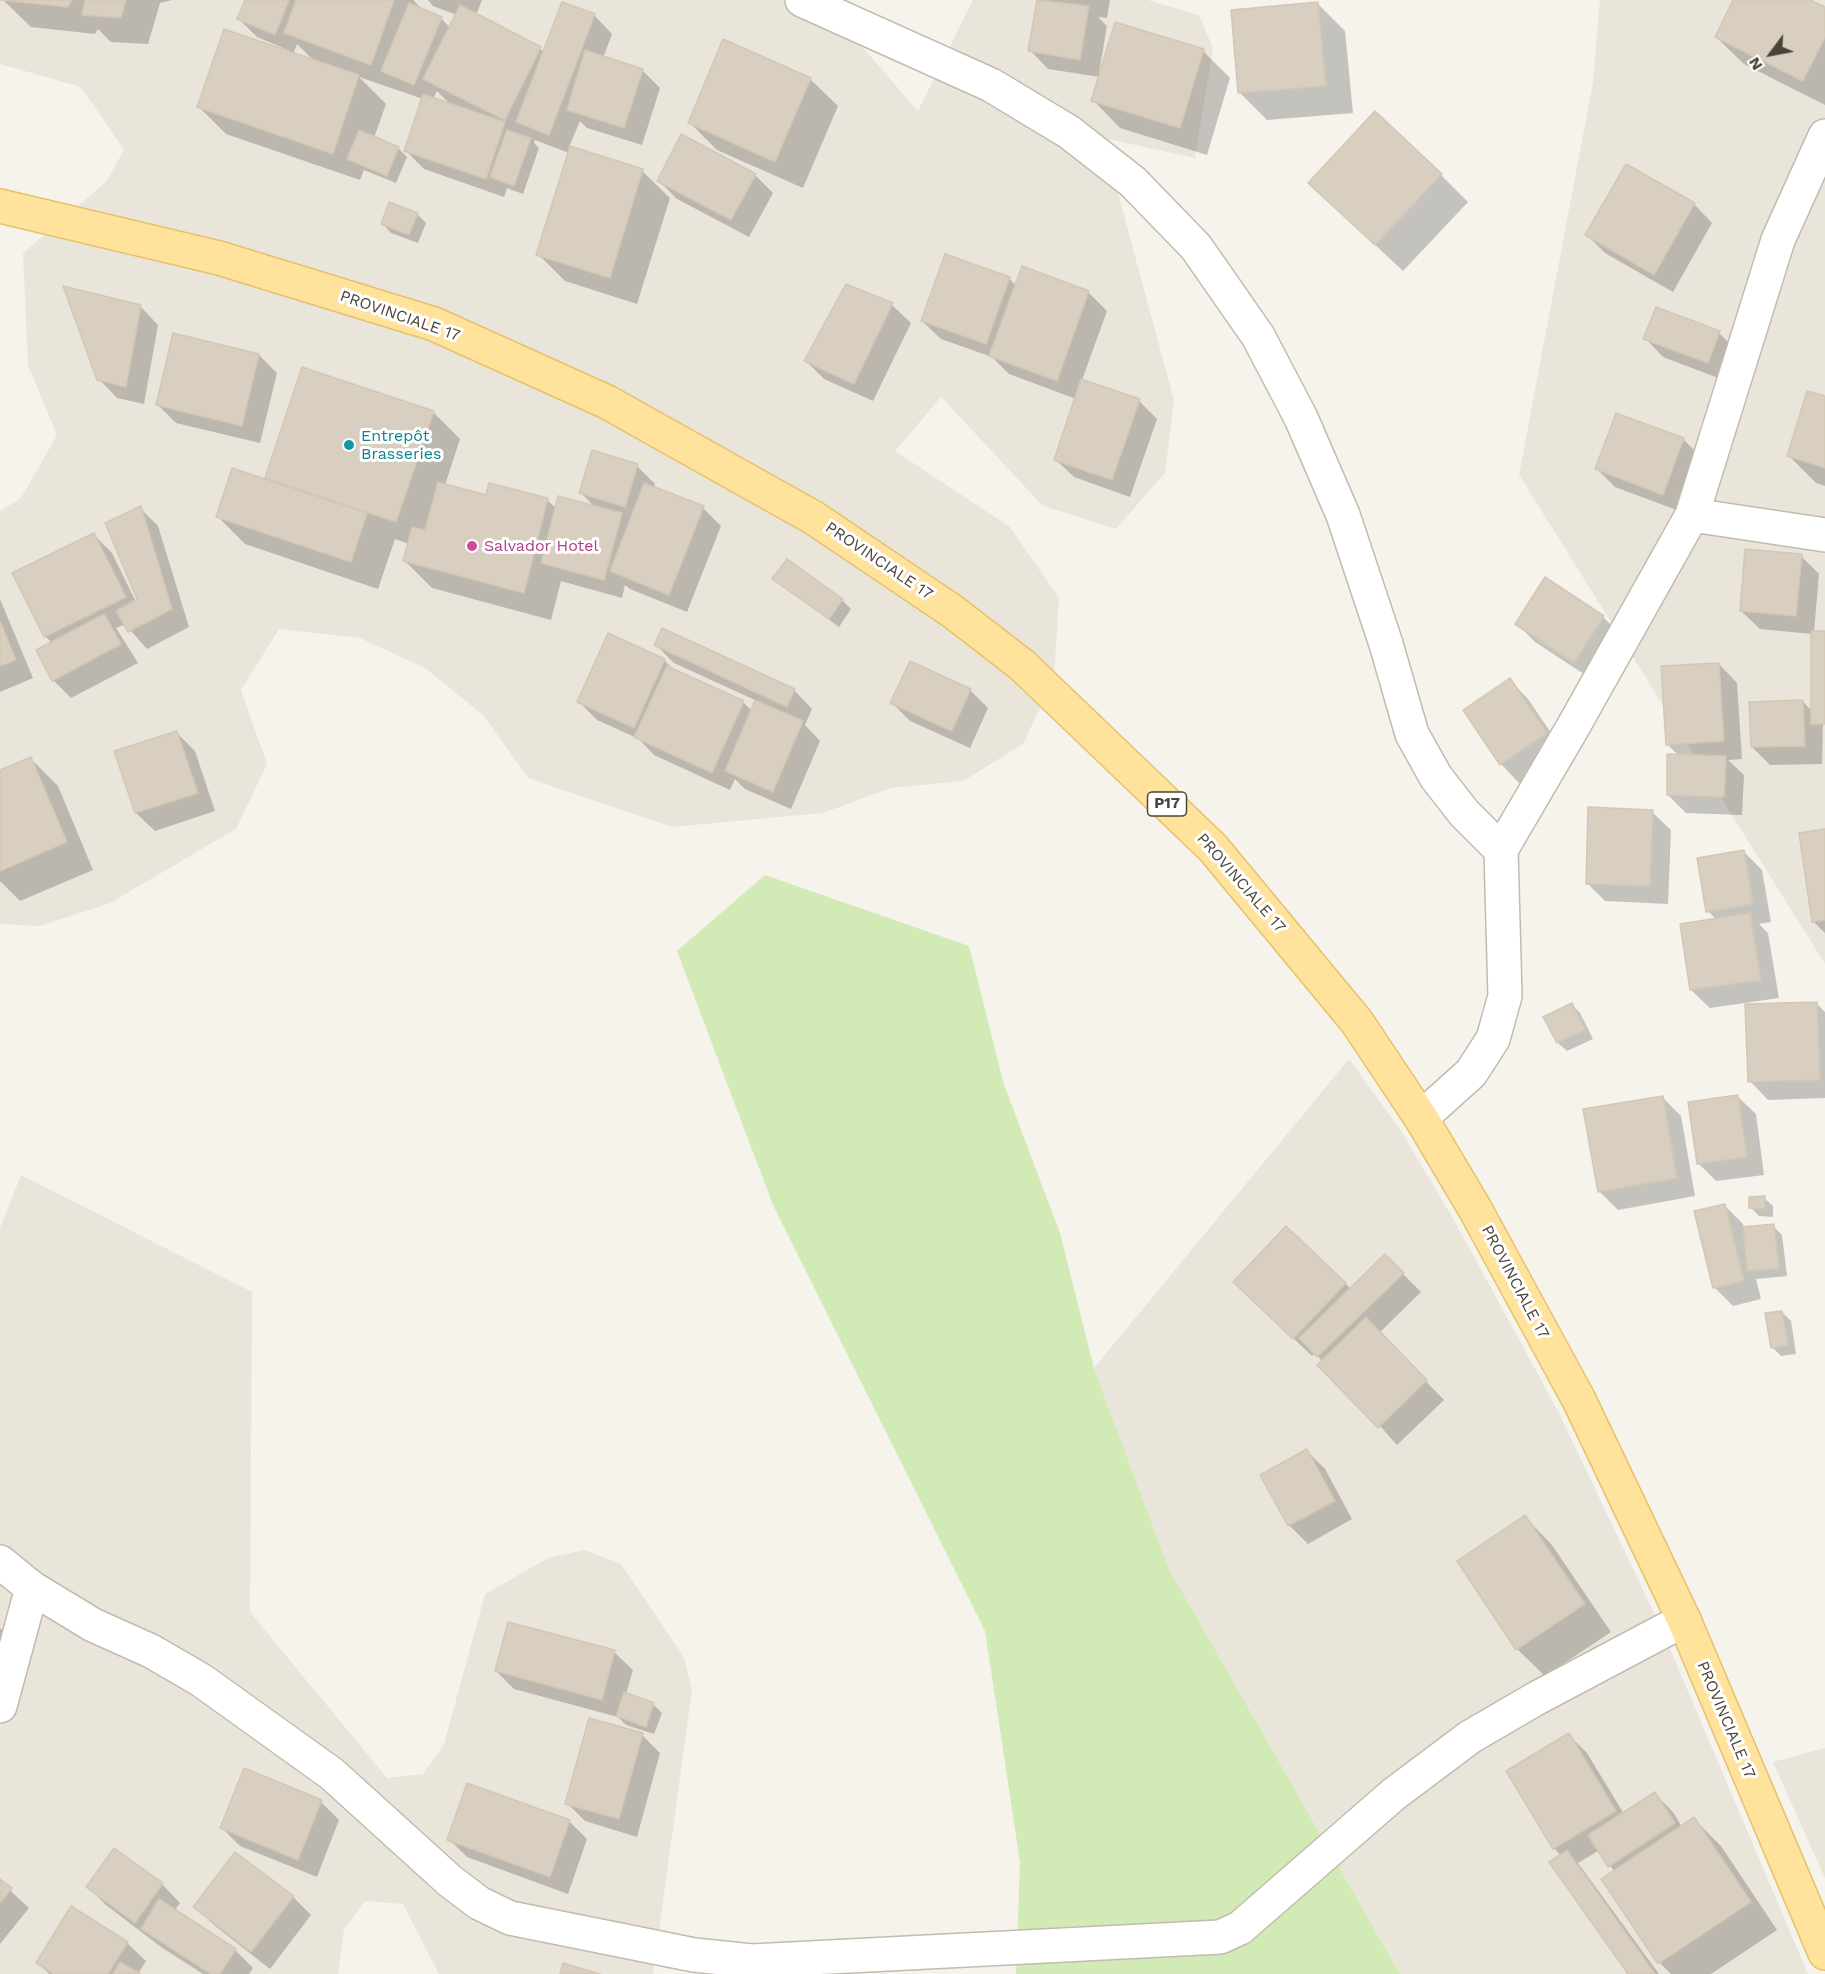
<!DOCTYPE html>
<html>
<head>
<meta charset="utf-8">
<style>
	body { margin:0 }
	#map { position:relative; width:1825px; height:1974px; overflow:hidden; background:#f6f3ec; font-family:"Work Sans",sans-serif }
	canvas { display:block }
	.north { position:absolute; left:1741px; top:24px; width:60px; height:60px; -webkit-text-stroke:4px #fff; paint-order:stroke; rotate:238deg; font-size:16px; font-weight:700; line-height:24px; text-align:center; color:#4b4439 }
	.north::after { content:''; display:block; margin:auto; width:21px; height:27px; background:#4b4439; clip-path:polygon(50% 0,100% 100%,50% 72%,0 100%) }
</style>
</head>
<body>
<div id="map">
<canvas width="1825" height="1974"></canvas>
<div class="north">N</div>
</div>
<script>
const context = document.querySelector('canvas').getContext('2d');
context.lineJoin = 'round';
function fillPath(path, color) { context.fillStyle = color; context.fill(path, 'evenodd'); }
const toPath = rows => new Path2D(rows.map(r => 'M' + r).join(''));
function stroke(path, color, width, dash) { context.strokeStyle = color; context.lineWidth = width; context.lineCap = dash ? 'butt' : 'round'; context.setLineDash(dash || []); context.stroke(path); }
function write(font, color, halo, rows, align = 'center') {
  context.font = font + ' "Work Sans",sans-serif'; context.lineWidth = 6; context.setLineDash([]); context.textBaseline = 'middle'; context.strokeStyle = halo; context.fillStyle = color; for (const [text, x, y, turn = 0] of rows) {
    context.save(); context.translate(x, y); context.rotate((+turn || 0) * Math.PI / 180); context.textAlign = isNaN(turn) ? turn : align; if (halo) context.strokeText(text, 0, 0); context.fillText(text, 0, 0); context.restore();
  }
}
const residential = toPath([
	[0,0,826,0,825,4,918,111,973,0,1148,0,1199,15,1213,48,1195,158,1103,138,1174,400,1165,473,1116,529,1043,506,941,397,895,451,1010,527,1059,598,1054,678,1023,744,963,781,891,788,823,813,672,827,528,778,484,716,425,668,360,638,279,629,241,690,267,764,236,829,110,903,40,926,0,924,0,511,21,498,57,435,28,365,23,253,106,182,124,150,81,87,0,64],
	[1600,0,1825,0,1825,964,1519,475,1593,82],
	[1349,1059,1401,1131,1454,1220,1558,1411,1662,1630,1808,1974,1400,1974,1168,1567,1094,1368],
	[21,1175,252,1292,250,1612,387,1778,423,1774,444,1744,485,1594,550,1557,585,1550,621,1564,684,1657,692,1690,653,1974,439,1974,403,1904,365,1901,344,1930,338,1974,0,1974,0,1228],
	[1825,1748,1825,1878,1773,1762]
]);
const green = toPath([
	[765,875,969,946,1003,1082,1060,1233,1094,1368,1168,1567,1400,1974,1016,1974,1020,1862,985,1631,773,1205,677,951]
]);
const shadow = toPath([
	[3,0,172,0,160,3,148,44,111,42,98,29,95,34,31,27],
	[246,0,413,0,424,11,441,18,450,28,457,15,433,6,428,0,482,0,476,15,545,52,594,15,612,34,603,58,642,70,660,88,642,145,587,128,580,121,569,147,642,171,670,198,637,304,565,281,538,254,569,153,535,140,534,143,539,148,523,194,507,188,504,197,424,169,406,151,423,99,359,77,386,104,374,138,398,148,407,157,396,183,364,170,360,180,226,134,199,107,290,51,257,37,239,19],
	[297,44,314,61,293,54],
	[437,91,452,106,433,99],
	[1038,0,1110,0,1107,18,1098,17,1107,26,1099,73,1203,51,1230,78,1207,155,1120,128,1093,100,1100,77,1048,69,1030,50],
	[1735,0,1807,0,1825,9,1825,105,1744,64,1716,37],
	[1317,3,1345,31,1353,113,1267,120,1240,93],
	[810,79,838,106,803,188,717,150,690,123],
	[755,175,773,193,749,237,677,199,658,180],
	[1441,175,1468,202,1403,271,1338,210],
	[1694,204,1712,223,1673,292,1605,253,1587,235],
	[417,214,426,223,418,243,391,233,383,224],
	[1023,268,1089,293,1107,311,1082,380,1139,401,1157,419,1130,497,1074,477,1055,459,1076,399,1009,374,992,357,941,339,922,321,1009,278,1016,286],
	[847,286,892,305,911,323,873,401,824,379,806,361],
	[140,306,158,325,144,404,117,398,99,379],
	[1719,333,1737,351,1726,381,1663,357,1645,338],
	[174,335,259,355,277,373,260,443,176,423,158,405],
	[303,369,433,412,460,439,445,485,487,497,547,500,557,509,595,507,581,493,637,466,655,484,654,488,703,508,721,526,687,612,630,589,625,585,622,598,561,581,551,620,432,588,405,561,409,544,395,539,378,589,245,544,218,517,266,480],
	[1825,398,1825,486,1816,483,1788,455],
	[1617,415,1684,440,1702,458,1682,512,1615,487,1597,469],
	[140,508,158,526,189,627,147,649,125,624,116,628,138,663,71,698,53,680,52,643,45,636,94,535,112,553,136,602,138,600],
	[1801,556,1819,574,1814,632,1825,632,1822,764,1770,765,1752,747,1803,702,1813,712,1812,634,1760,629,1741,611],
	[774,579,842,600,851,609,839,627],
	[0,599,33,678,0,692],
	[1603,617,1621,635,1593,680,1535,642,1517,624],
	[656,645,794,690,812,709,805,725,820,741,791,809,745,789,735,779,730,790,654,755,639,739,597,720,579,702,664,660,675,671,743,702,752,711,757,701,674,663],
	[1719,664,1737,683,1742,759,1728,760,1744,775,1742,815,1686,813,1668,795,1679,756,1667,744],
	[1510,680,1528,699,1564,752,1519,783,1501,764],
	[970,690,988,708,970,748,910,721,892,703],
	[177,733,195,751,215,811,155,831,136,813,116,752],
	[31,759,58,786,93,870,20,901,0,881,0,772],
	[1652,812,1671,830,1668,904,1605,901,1587,883],
	[1825,831,1825,933,1813,921],
	[1744,852,1762,870,1771,922,1759,924,1768,933,1779,998,1710,1008,1691,990,1717,920,1708,911],
	[1816,1003,1825,1012,1825,1098,1768,1100,1750,1081],
	[1572,1005,1580,1013,1593,1039,1567,1051,1558,1043,1545,1017],
	[1737,1096,1756,1114,1764,1175,1716,1181,1698,1163],
	[1662,1097,1681,1116,1695,1196,1618,1210,1599,1191],
	[1764,1198,1773,1206,1773,1217,1759,1216,1751,1208],
	[1724,1205,1743,1224,1744,1229,1773,1226,1782,1235,1787,1276,1756,1279,1761,1299,1733,1306,1715,1288],
	[1286,1228,1351,1289,1385,1256,1421,1292,1379,1333,1444,1400,1397,1445,1315,1353,1312,1356,1253,1300],
	[1782,1312,1791,1321,1796,1354,1781,1356,1773,1348],
	[1307,1451,1325,1469,1352,1519,1308,1544,1289,1525,1262,1475],
	[1525,1517,1552,1545,1611,1632,1545,1676,1517,1649],
	[0,1628,8,1636,0,1667],
	[614,1652,633,1670,626,1694,653,1704,662,1713,654,1734,626,1725,618,1717,514,1689,496,1671],
	[642,1735,660,1753,637,1837,585,1821,567,1803],
	[1569,1735,1587,1753,1624,1814,1655,1794,1673,1812,1682,1827,1694,1819,1721,1846,1777,1930,1711,1974,1671,1974,1660,1963,1615,1872,1598,1851,1578,1863,1659,1974,1630,1974,1561,1856,1554,1848],
	[321,1802,339,1820,317,1877,240,1846,222,1828],
	[569,1821,587,1839,568,1894,467,1857,449,1839],
	[0,1881,29,1908,0,1944],
	[162,1884,180,1903,174,1911,235,1950,253,1968,249,1974,203,1974,161,1947,106,1905,88,1887],
	[293,1897,311,1915,270,1969,214,1925,195,1907],
	[72,1908,127,1943,146,1961,138,1974,49,1974,38,1962]
]);
const building = toPath([
	[1,0,72,0,68,7,1,0],
	[85,0,126,0,121,18,82,15,85,0],
	[245,0,289,0,275,35,237,19,245,0],
	[296,0,394,0,371,65,284,33,296,0],
	[1037,0,1089,6,1080,60,1028,51,1037,0],
	[1733,0,1810,0,1825,7,1825,37,1803,81,1715,37,1733,0],
	[562,2,595,14,549,135,516,122,562,2],
	[1318,2,1326,86,1238,93,1231,10,1318,2],
	[409,3,442,17,414,85,381,71,409,3],
	[460,5,541,47,505,120,423,79,460,5],
	[1115,22,1204,49,1180,128,1091,101,1115,22],
	[224,29,359,75,333,154,197,107,224,29],
	[723,39,811,78,775,162,688,123,723,39],
	[585,50,643,69,624,128,567,110,585,50],
	[423,94,505,122,486,179,404,151,423,94],
	[1375,111,1442,174,1375,245,1308,183,1375,111],
	[359,130,399,147,387,176,347,159,359,130],
	[507,130,531,138,514,186,490,177,507,130],
	[681,134,756,174,731,220,657,181,681,134],
	[570,146,643,169,610,278,536,255,570,146],
	[1626,164,1695,203,1654,275,1585,235,1626,164],
	[389,202,418,213,409,235,381,224,389,202],
	[945,254,1010,277,986,344,921,321,945,254],
	[1022,266,1089,291,1057,381,989,356,1022,266],
	[846,284,893,303,854,384,804,361,846,284],
	[63,286,141,305,126,387,97,380,63,286],
	[1656,307,1720,331,1708,363,1643,339,1656,307],
	[173,333,259,354,242,426,156,405,173,333],
	[302,367,434,411,396,522,265,478,302,367],
	[1081,379,1140,399,1112,480,1054,460,1081,379],
	[1807,391,1825,396,1825,468,1787,456,1807,391],
	[1616,413,1684,438,1663,495,1595,469,1616,413],
	[592,450,638,464,625,507,579,493,592,450],
	[232,468,367,513,351,562,216,517,232,468],
	[438,482,486,495,489,483,548,498,524,593,403,561,412,527,425,530,438,482],
	[644,483,704,506,669,595,610,571,644,483],
	[558,496,622,513,604,580,541,563,558,496],
	[141,506,172,609,128,632,116,611,137,599,105,523,141,506],
	[94,533,126,597,44,637,12,573,94,533],
	[1745,549,1802,554,1796,616,1740,611,1745,549],
	[787,559,843,599,829,619,772,579,787,559],
	[1545,577,1604,616,1574,663,1515,624,1545,577],
	[104,614,121,644,52,681,36,650,104,614],
	[0,621,16,660,0,666,0,621],
	[662,628,795,689,787,707,654,645,662,628],
	[1811,631,1825,631,1825,724,1811,724,1811,631],
	[608,633,665,659,634,728,577,702,608,633],
	[910,661,971,689,952,731,890,703,910,661],
	[1719,663,1724,741,1666,745,1661,666,1719,663],
	[667,666,744,701,712,773,634,737,667,666],
	[1510,678,1547,733,1500,765,1463,710,1510,678],
	[755,700,803,721,773,792,725,771,755,700],
	[1803,700,1805,746,1751,747,1749,702,1803,700],
	[177,731,198,793,135,813,114,751,177,731],
	[1667,754,1726,756,1724,797,1667,795,1667,754],
	[31,757,67,842,0,871,0,770,31,757],
	[1588,807,1653,810,1650,886,1586,884,1588,807],
	[1825,829,1825,920,1812,922,1799,833,1825,829],
	[1744,850,1753,904,1706,912,1697,858,1744,850],
	[1750,913,1761,980,1690,990,1680,924,1750,913],
	[1817,1002,1820,1080,1748,1082,1745,1004,1817,1002],
	[1572,1003,1585,1030,1557,1043,1543,1017,1572,1003],
	[1738,1095,1747,1157,1697,1164,1688,1102,1738,1095],
	[1663,1096,1677,1178,1598,1192,1583,1109,1663,1096],
	[1765,1196,1765,1209,1749,1208,1749,1197,1765,1196],
	[1725,1204,1744,1281,1713,1288,1694,1211,1725,1204],
	[1774,1224,1779,1268,1747,1271,1743,1227,1774,1224],
	[1286,1226,1346,1283,1293,1339,1233,1282,1286,1226],
	[1385,1254,1404,1273,1317,1357,1299,1338,1385,1254],
	[1782,1311,1788,1345,1771,1348,1765,1313,1782,1311],
	[1366,1317,1427,1380,1378,1428,1317,1365,1366,1317],
	[1307,1449,1335,1501,1288,1526,1260,1475,1307,1449],
	[1525,1515,1585,1604,1516,1650,1457,1561,1525,1515],
	[508,1622,615,1650,602,1700,495,1671,508,1622],
	[624,1692,654,1703,646,1727,616,1716,624,1692],
	[589,1718,643,1733,619,1819,565,1804,589,1718],
	[1569,1733,1616,1811,1553,1849,1506,1771,1569,1733],
	[244,1768,322,1800,298,1860,220,1828,244,1768],
	[467,1783,570,1820,550,1877,447,1840,467,1783],
	[1655,1792,1675,1823,1608,1867,1588,1835,1655,1792],
	[1694,1817,1751,1902,1658,1964,1601,1879,1694,1817],
	[114,1848,163,1883,135,1923,86,1887,114,1848],
	[1567,1850,1655,1974,1628,1974,1549,1862,1567,1850],
	[235,1852,294,1896,251,1952,193,1907,235,1852],
	[0,1879,12,1888,0,1903,0,1879],
	[159,1899,236,1949,220,1974,211,1974,141,1929,159,1899],
	[71,1906,128,1942,108,1974,54,1974,36,1963,71,1906],
	[120,1962,141,1974,113,1974,120,1962],
	[563,1963,600,1974,560,1974,563,1963]
]);
const street = toPath([
	[802,0,991,85,1069,132,1133,182,1196,247,1258,336,1301,418,1343,515,1386,644,1412,734,1436,777,1464,813,1501,850],
	[1692,515,1825,535],
	[1421,1118,1471,1073,1493,1039,1505,996,1501,850,1573,727,1692,515,1778,240,1825,136],
	[0,1562,32,1588,93,1625,151,1651,201,1680,332,1774,450,1881,479,1903,510,1918,694,1955,752,1961,1220,1937,1240,1928,1394,1794,1470,1737,1537,1698,1684,1620],
	[0,1706,32,1588]
]);
const primary = toPath([
	[0,206,219,258,434,324,607,402,814,518,952,611,1022,665,1213,848,1357,1022,1421,1118,1475,1209,1579,1400,1684,1620,1825,1953]
]);
const markers = [
	[349,445,6,"#0f9aa8"],
	[472,546,6,"#d1479c"]
];
const shields = [
	[1167,804,39]
];
const shieldNames = [
	["P17",1167,804]
];
const streetNames = [
	["PROVINCIALE 17",400,316,19],
	["PROVINCIALE 17",879,561,34],
	["PROVINCIALE 17",1241,883,49],
	["PROVINCIALE 17",1515,1282,62],
	["PROVINCIALE 17",1726,1720,67]
];
const cultureNames = [
	["Entrepôt",361,436],
	["Brasseries",361,454]
];
const hotelNames = [
	["Salvador Hotel",484,546]
];
fillPath(residential, '#eae5da');
fillPath(green, '#d2eab5');
fillPath(shadow, '#0003');
fillPath(building, '#d8cfc1');
stroke(building, '#d3c7b4', 1.5);
stroke(street, '#c2bbae', 36);
stroke(primary, '#e6c16a', 36);
stroke(street, '#fff', 33);
stroke(primary, '#ffe39c', 33);
for (const [x, y, r, color] of markers) { const dot = new Path2D(); dot.arc(x, y, r, 0, 2 * Math.PI); context.fillStyle = color; context.fill(dot); stroke(dot, '#fff', 2); }
for (const [x, y, w] of shields) { const box = new Path2D(); box.roundRect(x - w / 2, y - 12, w, 24, 4.5); context.fillStyle = '#fff'; context.fill(box); stroke(box, '#4b4439', 1.5); }
write('bold 15px', '#4b4439', null, shieldNames);
write('16px', '#4b4439', '#fff', streetNames);
write('16px', '#0d838f', '#fff', cultureNames, 'left');
write('16px', '#b23c85', '#fff', hotelNames, 'left');
</script>
</body>
</html>
